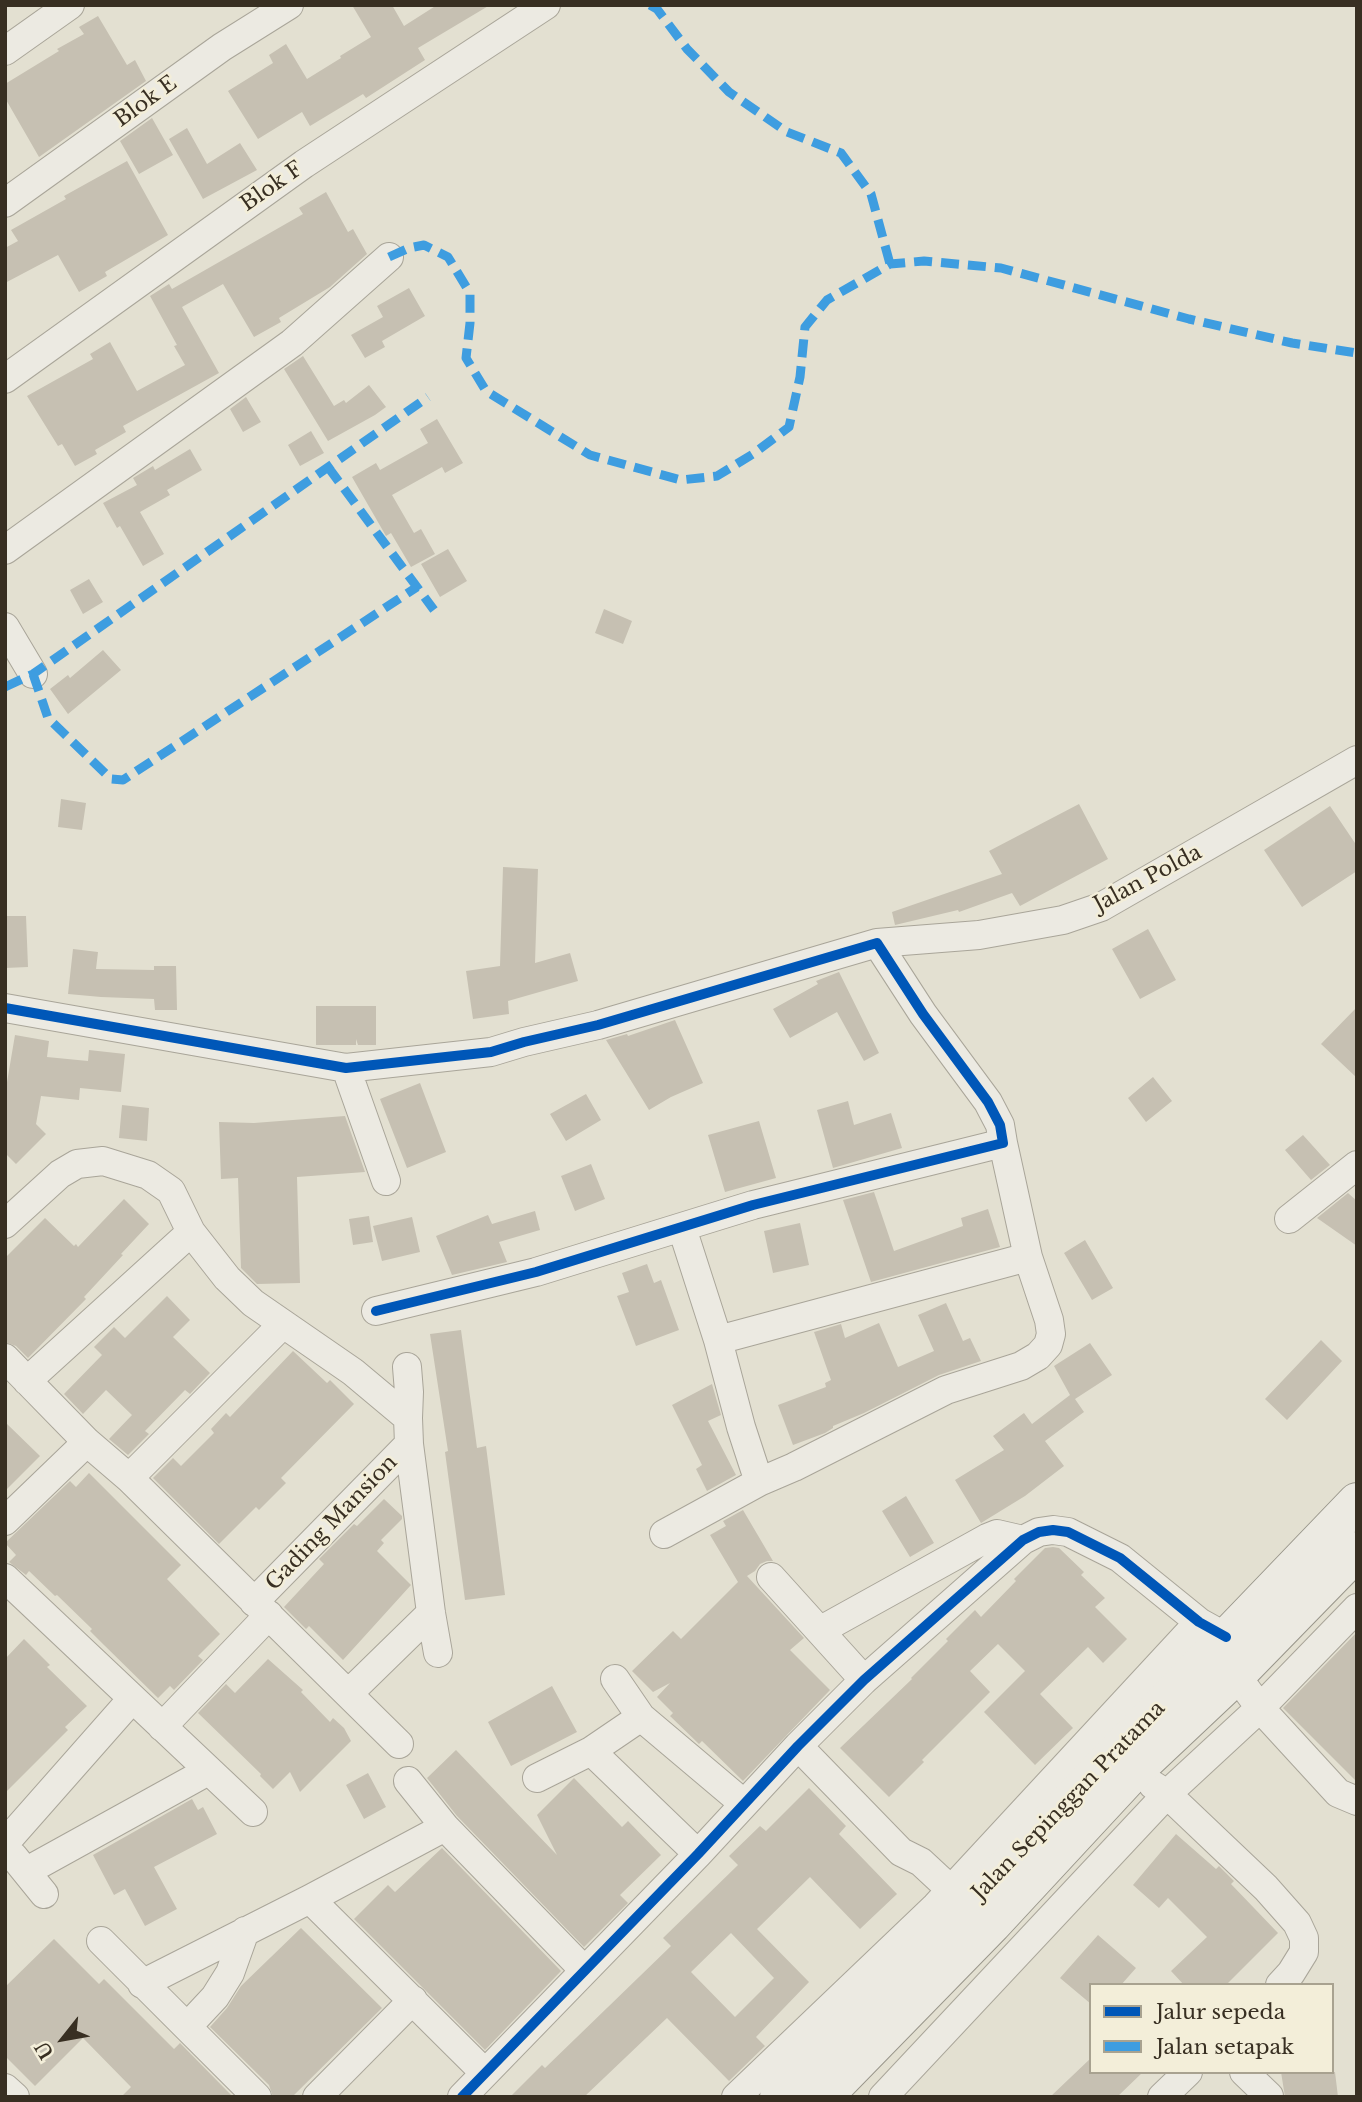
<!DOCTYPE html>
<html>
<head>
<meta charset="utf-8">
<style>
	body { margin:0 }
	#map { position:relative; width:1362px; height:2102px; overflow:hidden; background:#e3e0d1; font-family:"Libre Baskerville",serif }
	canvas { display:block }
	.frame { position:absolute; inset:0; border:7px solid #382f22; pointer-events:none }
	.legend { position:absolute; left:1089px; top:1983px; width:245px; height:91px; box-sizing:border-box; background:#f3eed9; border:2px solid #a8a290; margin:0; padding:9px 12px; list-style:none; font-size:21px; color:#382f22 }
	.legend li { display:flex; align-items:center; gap:14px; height:35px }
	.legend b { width:35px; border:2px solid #a8a290 }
	.north { position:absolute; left:28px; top:2004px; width:70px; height:70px; -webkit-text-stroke:5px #f3eed9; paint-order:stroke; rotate:239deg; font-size:19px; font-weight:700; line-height:28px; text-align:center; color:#382f22 }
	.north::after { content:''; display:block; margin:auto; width:24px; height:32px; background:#382f22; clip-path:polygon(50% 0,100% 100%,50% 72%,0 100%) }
</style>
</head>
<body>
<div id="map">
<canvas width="1362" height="2102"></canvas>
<div class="frame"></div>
<ul class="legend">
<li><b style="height:9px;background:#0057b8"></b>Jalur sepeda</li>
<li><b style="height:9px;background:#3e9de0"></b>Jalan setapak</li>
</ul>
<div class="north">U</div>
</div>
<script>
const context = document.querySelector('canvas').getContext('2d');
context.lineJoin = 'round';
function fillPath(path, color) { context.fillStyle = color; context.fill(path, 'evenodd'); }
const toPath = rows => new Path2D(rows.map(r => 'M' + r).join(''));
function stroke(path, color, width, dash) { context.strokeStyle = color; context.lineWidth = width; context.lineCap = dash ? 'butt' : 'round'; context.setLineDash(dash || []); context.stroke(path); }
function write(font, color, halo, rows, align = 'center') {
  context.font = font + ' "Libre Baskerville",serif'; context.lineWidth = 5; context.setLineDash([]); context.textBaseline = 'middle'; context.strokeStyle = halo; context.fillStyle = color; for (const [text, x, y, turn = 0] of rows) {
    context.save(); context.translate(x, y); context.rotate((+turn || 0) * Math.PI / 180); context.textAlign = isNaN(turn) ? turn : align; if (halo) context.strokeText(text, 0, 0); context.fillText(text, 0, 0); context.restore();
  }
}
const building = toPath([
	[352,5,392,5,404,26,437,5,490,5,418,48,425,60,366,98,363,94,310,126,302,112,258,139,228,91,273,63,269,55,286,44,307,79,341,58,340,56,371,37],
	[98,16,127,65,135,60,146,81,39,157,5,98,5,84,59,51,57,49,84,34,79,27],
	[152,118,173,155,139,174,120,141],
	[187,128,207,164,240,143,257,170,203,199,169,139],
	[127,161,168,235,105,272,107,276,79,292,58,255,5,283,5,248,18,241,11,230,66,199,64,196],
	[326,192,348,232,353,229,367,254,330,287,279,318,281,322,254,337,223,284,182,307,219,373,123,426,126,432,95,450,97,454,75,466,62,444,58,446,27,396,93,359,90,354,110,342,137,391,185,365,174,346,177,345,150,296,169,284,172,289,303,214,299,208],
	[409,288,425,316,382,341,385,347,365,358,351,335,383,317,377,306],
	[303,356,334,406,344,400,346,403,369,385,386,407,375,415,328,441,284,369],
	[246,397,261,422,243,432,230,409],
	[437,419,463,463,445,473,442,467,392,495,414,533,421,529,435,554,411,567,391,533,386,536,352,477,376,463,380,470,428,443,420,429],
	[311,431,324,453,300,466,288,445],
	[190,449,202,470,167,490,170,495,140,512,164,554,143,566,120,526,117,528,103,503,137,485,133,478,153,466,155,470],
	[448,549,467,581,440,597,421,564],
	[89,579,103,602,83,614,70,590],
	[604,609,632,621,623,644,595,633],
	[103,650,121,670,68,714,50,689,68,675,70,678],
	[61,799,86,803,82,830,58,827],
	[1079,804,1108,859,1020,906,1012,893,959,912,958,910,895,925,892,912,1002,874,989,851],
	[1330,806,1357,846,1357,871,1302,907,1264,850],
	[503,867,538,869,535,963,570,953,578,981,508,1001,509,1014,473,1019,466,971,500,966],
	[5,916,26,916,28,967,5,968],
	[1148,929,1176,980,1140,999,1112,949],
	[73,949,98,952,96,969,154,970,154,966,176,966,177,1010,155,1010,154,999,101,997,68,994],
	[839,972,879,1053,864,1061,837,1012,790,1038,773,1009,818,984,816,981],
	[316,1006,376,1006,376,1045,358,1045,356,1039,356,1045,316,1045],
	[1357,1007,1357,1078,1321,1044],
	[675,1020,703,1083,671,1097,649,1110,606,1040,627,1034,628,1036],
	[15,1035,49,1041,47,1057,88,1061,89,1050,125,1054,121,1092,80,1088,79,1100,41,1096,36,1124,46,1134,16,1164,5,1153,5,1094],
	[1153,1077,1172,1101,1146,1122,1128,1098],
	[420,1083,446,1152,407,1168,380,1099],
	[586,1094,601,1120,566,1141,550,1114],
	[848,1101,854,1125,891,1113,902,1148,833,1168,817,1110],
	[122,1105,149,1108,147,1141,119,1138],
	[345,1116,365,1172,297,1177,300,1283,257,1284,241,1268,238,1178,221,1179,219,1122,254,1123],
	[759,1121,776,1178,725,1192,708,1135],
	[1303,1135,1330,1165,1311,1180,1285,1150],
	[591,1164,605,1199,575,1211,561,1176],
	[874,1192,894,1251,963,1226,961,1218,988,1209,1000,1247,871,1282,843,1200],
	[1348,1193,1357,1201,1357,1246,1317,1218],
	[124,1199,149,1224,121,1254,123,1255,84,1297,86,1299,28,1358,16,1346,5,1342,5,1258,45,1218,74,1246,76,1244,78,1247],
	[535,1211,540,1230,499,1242,507,1262,452,1275,436,1236,488,1215,492,1224],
	[369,1216,373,1242,353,1245,349,1219],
	[412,1217,420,1252,382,1261,373,1226],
	[800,1223,809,1265,773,1273,764,1231],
	[1085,1240,1113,1288,1092,1300,1064,1253],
	[647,1264,654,1283,661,1280,679,1330,636,1346,617,1296,629,1292,622,1273],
	[167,1296,190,1320,173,1337,210,1373,190,1394,185,1390,145,1431,149,1434,128,1455,109,1439,132,1415,106,1390,83,1414,64,1394,102,1355,94,1347,114,1327,125,1338],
	[946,1303,963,1341,970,1338,981,1361,939,1375,864,1413,833,1426,833,1428,825,1433,793,1445,778,1405,826,1387,825,1383,831,1380,814,1332,841,1324,845,1338,879,1323,898,1367,934,1351,918,1315],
	[461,1330,477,1448,486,1446,505,1595,465,1600,445,1452,448,1451,430,1334],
	[1321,1340,1342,1361,1287,1420,1265,1399],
	[1090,1343,1112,1375,1075,1399,1084,1412,1045,1441,1064,1466,1025,1496,981,1523,955,1480,1004,1450,993,1436,1024,1413,1032,1424,1070,1395,1054,1366],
	[293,1351,327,1383,330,1380,354,1404,281,1478,286,1483,259,1510,256,1507,219,1544,153,1478,173,1458,181,1466,214,1433,211,1429,226,1413,230,1417],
	[712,1384,721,1415,708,1421,736,1475,707,1491,696,1469,702,1465,672,1405],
	[5,1422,40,1456,5,1491],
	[89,1473,181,1565,167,1579,220,1634,198,1656,203,1660,174,1690,170,1686,158,1698,104,1645,90,1631,92,1629,57,1595,55,1596,29,1571,26,1575,9,1562,16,1555,5,1543,70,1481,76,1487],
	[906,1496,934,1543,910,1557,882,1511],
	[384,1499,402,1516,402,1519,381,1540,384,1543,377,1551,411,1585,343,1660,309,1626,306,1629,284,1607,324,1564,319,1559,354,1524,357,1526],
	[743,1510,773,1561,767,1561,760,1564,755,1571,747,1576,804,1638,790,1650,830,1690,743,1781,702,1741,699,1744,670,1716,673,1713,657,1697,670,1683,653,1692,632,1671,673,1631,681,1639,740,1580,738,1582,710,1535,726,1526,723,1521],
	[1053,1547,1059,1548,1084,1572,1081,1575,1105,1598,1095,1607,1127,1639,1103,1663,1088,1647,1040,1694,1073,1728,1035,1765,984,1712,1025,1671,998,1644,970,1671,990,1692,922,1760,924,1762,889,1797,840,1748,912,1679,911,1678,948,1641,946,1639,975,1610,981,1617,1016,1581,1014,1579,1045,1548],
	[1357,1632,1357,1782,1283,1708],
	[24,1639,50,1665,47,1667,87,1706,65,1727,68,1730,5,1793,5,1659],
	[268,1659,303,1690,301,1692,330,1722,333,1718,344,1728,351,1741,300,1792,290,1772,273,1789,260,1776,261,1774,198,1713,226,1684,235,1693],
	[552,1686,577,1732,511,1766,488,1722],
	[456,1750,557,1855,537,1815,574,1778,622,1827,628,1821,661,1855,620,1895,628,1903,584,1947,457,1816,427,1778],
	[368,1773,386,1807,364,1819,346,1785],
	[809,1788,846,1826,839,1834,897,1894,860,1929,810,1877,757,1929,809,1982,756,2037,765,2046,729,2081,667,2018,584,2097,510,2097,542,2065,545,2068,671,1946,663,1938,738,1865,729,1856,760,1826,766,1831],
	[731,1933,774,1978,735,2017,691,1972],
	[192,1799,198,1810,203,1807,217,1834,154,1867,177,1909,145,1926,125,1889,114,1895,93,1855],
	[1176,1834,1216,1869,1219,1866,1234,1881,1231,1884,1278,1933,1226,1985,1184,1985,1171,1971,1207,1937,1168,1898,1159,1908,1133,1885],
	[442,1848,561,1971,485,2050,354,1919,388,1885,395,1892],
	[301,1928,382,2008,292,2097,273,2097,269,2085,210,2027,227,2008,241,1986],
	[1098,1935,1136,1968,1121,1985,1091,1985,1091,2004,1060,1978],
	[54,1939,99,1984,104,1979,174,2049,180,2043,233,2097,121,2097,131,2087,83,2038,35,2086,5,2056,5,1987],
	[1091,2058,1091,2072,1143,2072,1117,2097,1050,2097],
	[1281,2072,1335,2072,1338,2097,1285,2097]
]);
const street = toPath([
	[5,51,70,5],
	[5,203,222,47,289,5],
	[5,379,304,164,546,5],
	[5,550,292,343,389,257],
	[5,627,33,674],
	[877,943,979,935,1063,920,1101,907,1357,760],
	[5,1008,346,1068,491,1052,524,1042,598,1025,877,943,923,1014,988,1102,1000,1125,1003,1143,753,1205,536,1272,376,1311],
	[346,1068,386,1181],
	[1289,1219,1357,1165],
	[5,1224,60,1174,77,1164,103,1161,148,1175,171,1191,191,1232,227,1278,253,1303,353,1372,408,1418,409,1444,431,1613,438,1653],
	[682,1228,718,1340,741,1427,759,1482,794,1467,946,1390,1021,1366,1038,1356,1048,1345,1051,1334,1049,1320,1028,1257,1003,1143],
	[718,1340,1028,1257],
	[5,1358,87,1442,129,1478,399,1744],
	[407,1367,409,1392,408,1418],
	[27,1381,191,1232],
	[129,1478,282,1325],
	[5,1521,87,1442],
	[664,1534,759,1482],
	[771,1577,864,1680],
	[5,1578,253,1812],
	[254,1602,409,1444],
	[821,1630,987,1538,997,1534,1023,1540],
	[1236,1675,1260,1708,1338,1793,1357,1801],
	[615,1679,641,1717],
	[349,1693,431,1613],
	[162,1727,269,1615],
	[798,1746,901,1852,921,1862,964,1902],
	[537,1778,591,1751],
	[408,1781,445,1827],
	[1153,1785,1167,1794,1266,1888,1297,1923,1304,1938,1304,1952,1291,1973,1280,1985],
	[5,1843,132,1699],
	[698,1854,591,1751,641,1717,743,1803],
	[14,1857,44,1894],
	[27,1871,208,1771],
	[310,1899,485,2073],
	[101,1941,257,2097],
	[142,1984,310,1899,445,1827,584,1970],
	[187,2027,215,1997,230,1973,245,1931],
	[1244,2072,1269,2096],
	[5,2088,15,2097],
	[317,2097,413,2000],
	[462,2097,698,1854,798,1746,864,1680,1023,1540,1039,1532,1053,1530,1068,1532,1120,1558,1199,1622,1226,1637],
	[736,2097,936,1906,1199,1622],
	[883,2097,1167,1794,1260,1708,1357,1608],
	[1162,2097,1188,2072]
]);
const secondary = toPath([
	[779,2097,969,1906,1357,1502],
	[823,2097,992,1924,1133,1772,1236,1675,1357,1551]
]);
const quiet = toPath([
	[650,5,657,9,687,49,729,92,787,132,841,153,871,194,890,264],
	[389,257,409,248,424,245,448,257,470,293,470,323,466,358,486,391,590,455,681,480,717,476,753,454,789,427,800,377,805,327,827,300,890,264,924,261,1001,268,1189,319,1292,343,1357,353],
	[328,467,434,610],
	[33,674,48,718,111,779,123,780,417,587],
	[5,687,33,674,428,397]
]);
const cycleway = toPath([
	[5,1008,346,1068,491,1052,524,1042,598,1025,877,943,923,1014,988,1102,1000,1125,1003,1143,753,1205,536,1272,376,1311],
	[462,2097,698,1854,798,1746,864,1680,1023,1540,1039,1532,1053,1530,1068,1532,1120,1558,1199,1622,1226,1637]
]);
const streetNames = [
	["Blok E",146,102,-36],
	["Blok F",272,187,-35],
	["Jalan Polda",1148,879,-28],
	["Gading Mansion",332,1523,-46],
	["Jalan Sepinggan Pratama",1069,1801,-46]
];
fillPath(building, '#c6c0b2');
stroke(street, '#a9a599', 30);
stroke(secondary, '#98958a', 40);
stroke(street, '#eceae2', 28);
stroke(secondary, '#eceae2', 38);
stroke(quiet, '#3e9de0', 9, [18, 9]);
stroke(cycleway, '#0057b8', 10);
write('21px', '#382f22', '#f3eed9', streetNames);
</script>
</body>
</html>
